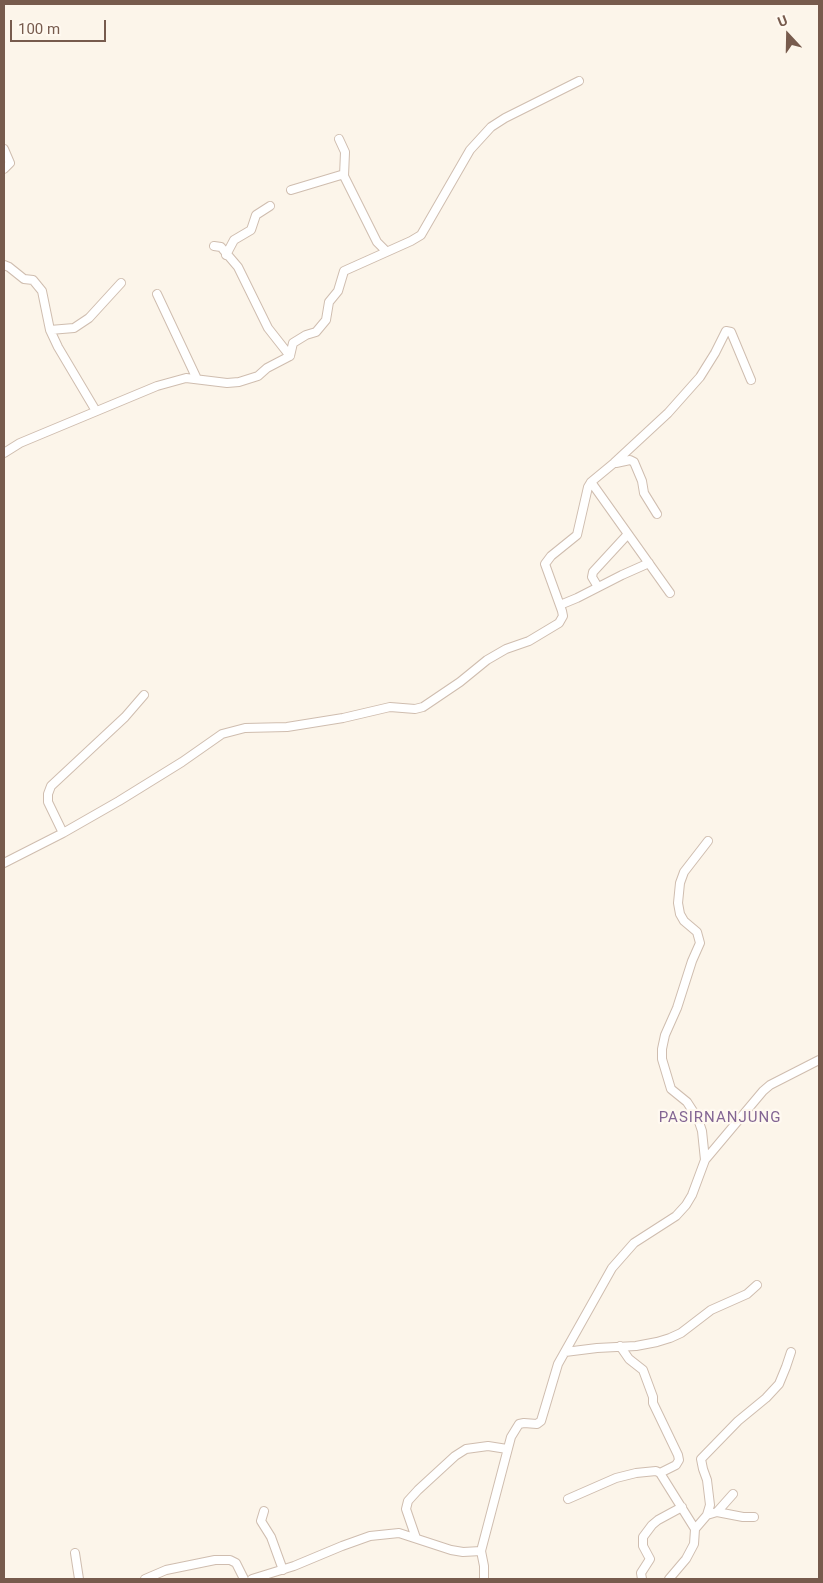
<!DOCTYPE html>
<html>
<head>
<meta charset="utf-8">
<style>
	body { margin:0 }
	#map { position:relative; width:823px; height:1583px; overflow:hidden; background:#fcf5ea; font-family:Roboto,sans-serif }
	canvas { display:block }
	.frame { position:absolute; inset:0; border:5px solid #775b4d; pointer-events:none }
	.north { position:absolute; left:763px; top:10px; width:50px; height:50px; -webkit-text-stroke:4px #fff9f0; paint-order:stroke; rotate:339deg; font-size:14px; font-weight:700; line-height:20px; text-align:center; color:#775b4d }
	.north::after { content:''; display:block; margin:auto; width:18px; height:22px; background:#775b4d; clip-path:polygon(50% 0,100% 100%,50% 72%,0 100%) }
	.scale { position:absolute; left:10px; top:20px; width:96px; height:22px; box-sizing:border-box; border:2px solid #775b4d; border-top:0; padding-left:6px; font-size:15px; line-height:18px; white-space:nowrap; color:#775b4d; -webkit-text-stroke:4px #fff9f0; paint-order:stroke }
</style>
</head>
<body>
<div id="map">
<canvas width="823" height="1583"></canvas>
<div class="frame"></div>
<div class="north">U</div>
<div class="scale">100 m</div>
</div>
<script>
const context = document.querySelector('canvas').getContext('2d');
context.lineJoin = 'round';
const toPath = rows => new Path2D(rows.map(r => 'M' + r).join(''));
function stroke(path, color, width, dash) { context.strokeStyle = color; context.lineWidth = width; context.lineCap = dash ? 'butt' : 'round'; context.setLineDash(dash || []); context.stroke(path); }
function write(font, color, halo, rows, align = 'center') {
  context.font = font + ' Roboto,sans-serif'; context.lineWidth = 4.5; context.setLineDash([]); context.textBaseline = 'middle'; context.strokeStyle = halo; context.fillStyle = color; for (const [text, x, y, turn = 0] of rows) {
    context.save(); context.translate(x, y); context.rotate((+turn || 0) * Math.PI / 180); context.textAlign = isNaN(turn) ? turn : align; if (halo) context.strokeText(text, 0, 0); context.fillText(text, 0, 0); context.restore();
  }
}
const street = toPath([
	[339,139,345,152,344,176],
	[4,149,10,163,4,169],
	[291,190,341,175,344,176,377,242,386,251],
	[214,246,221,247,238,267,268,328,290,356],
	[226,255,234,240,251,230,256,215,270,206],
	[4,265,9,267,24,279,33,280,42,291,50,330,58,347,96,411],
	[157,294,197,379],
	[50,330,74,328,89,318,121,283],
	[4,453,20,443,44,433,157,386,186,378,227,383,239,382,258,376,267,368,290,356,293,343,306,335,316,332,326,320,329,302,338,291,344,271,411,241,421,235,470,150,491,127,505,118,579,81],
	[616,463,630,460,634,462,642,481,644,493,657,514],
	[591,482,670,593],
	[598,587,592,577,593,572,628,534],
	[560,605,577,598,622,575,649,563],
	[63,833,48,802,48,794,51,786,125,717,144,695],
	[4,863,63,833,119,801,182,762,222,734,245,728,287,727,343,718,390,707,415,709,423,707,460,682,487,660,506,649,529,641,559,623,563,616,562,611,545,564,551,556,577,535,588,487,591,482,614,463,668,413,700,377,715,353,726,331,731,332,751,380],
	[705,1160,702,1131,698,1119,687,1102,671,1089,662,1059,662,1049,665,1035,677,1008,692,961,700,943,697,932,684,921,680,914,678,903,680,883,684,872,708,841],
	[620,1346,629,1359,643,1370,653,1397,653,1403,678,1455,679,1460,676,1465,660,1473],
	[565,1352,597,1348,636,1346,657,1342,670,1338,681,1333,711,1310,747,1294,757,1285],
	[568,1499,616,1478,636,1473,656,1471,660,1473,695,1529],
	[264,1511,261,1521,271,1537,283,1570],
	[717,1512,733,1494],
	[707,1515,717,1512,743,1517,754,1517],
	[416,1538,406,1509,408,1501,418,1490,455,1456,466,1449,488,1446,507,1449],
	[75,1553,79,1579],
	[145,1579,166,1570,215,1560,230,1560,236,1563,244,1579],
	[252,1579,294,1566,342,1546,370,1536,399,1533,451,1550,463,1552,481,1551],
	[484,1579,484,1566,481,1551,511,1437,519,1424,524,1423,537,1424,541,1421,558,1364,612,1268,634,1243,676,1216,686,1205,692,1195,705,1160,763,1091,770,1085,819,1060],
	[642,1579,641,1573,650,1559,643,1546,643,1537,652,1525,658,1520,682,1507],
	[669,1579,686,1559,694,1544,695,1529,707,1515,710,1505,707,1480,703,1469,701,1459,738,1421,766,1398,779,1384,786,1367,791,1352]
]);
const quarterNames = [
	["PASIRNANJUNG",720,1118]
];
stroke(street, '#cfbdaf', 10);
stroke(street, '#fff', 8);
context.letterSpacing = '1px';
write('15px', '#836593', '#fff9f0', quarterNames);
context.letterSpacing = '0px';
</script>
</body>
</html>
